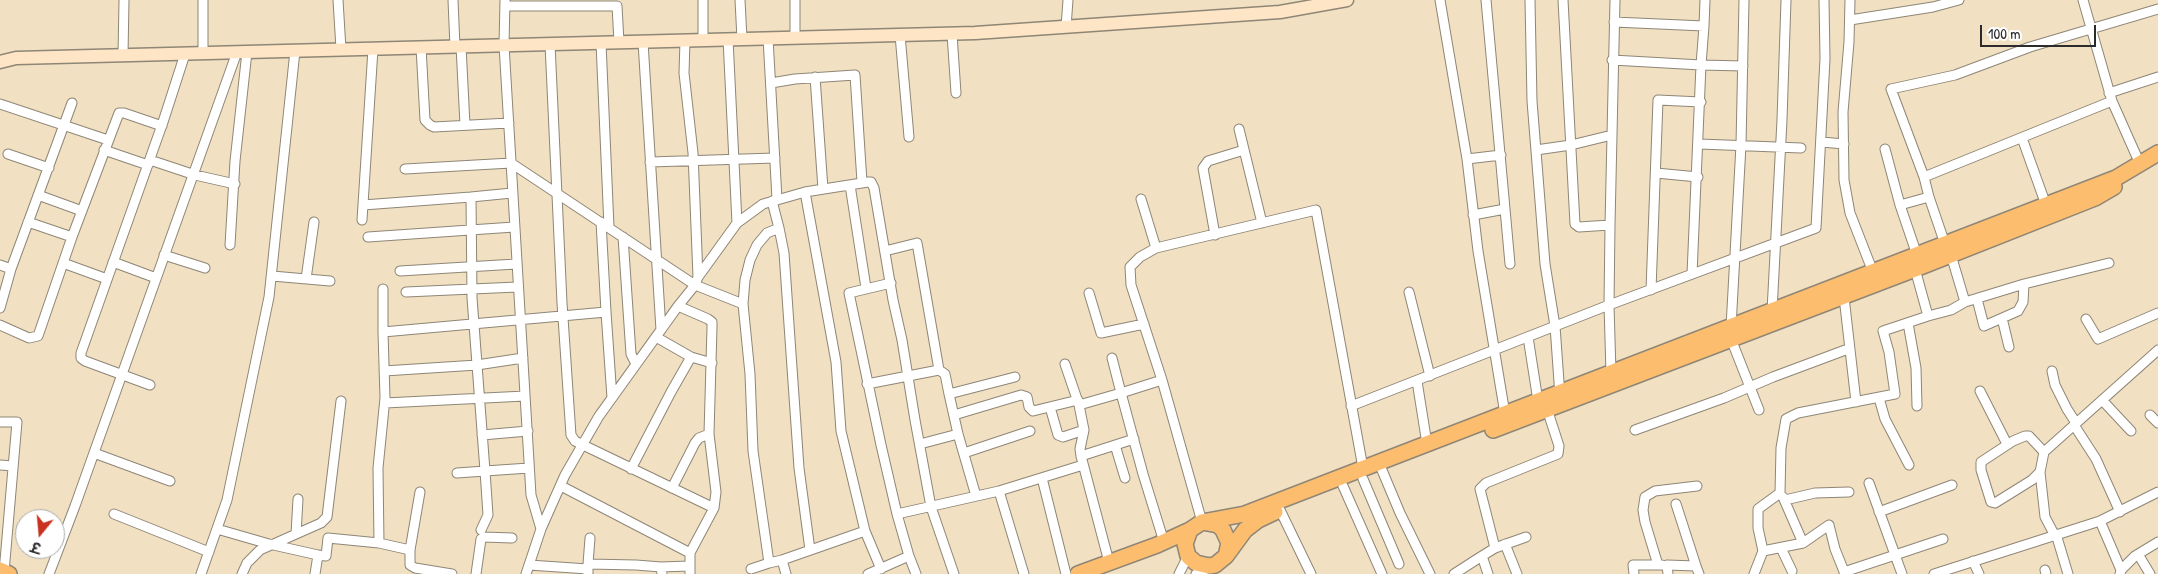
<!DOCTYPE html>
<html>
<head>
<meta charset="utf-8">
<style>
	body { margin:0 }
	#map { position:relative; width:2158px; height:574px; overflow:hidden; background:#f1e0c2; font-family:"Patrick Hand","Playpen Sans Deva",sans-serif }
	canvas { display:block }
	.north { position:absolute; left:15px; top:509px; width:50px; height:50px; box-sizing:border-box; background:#fff; border:1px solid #aaa; border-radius:50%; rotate:197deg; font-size:14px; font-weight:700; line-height:20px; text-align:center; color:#2b2b2b }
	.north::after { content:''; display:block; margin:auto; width:18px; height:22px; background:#c8321e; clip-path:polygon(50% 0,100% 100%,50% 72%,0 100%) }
	.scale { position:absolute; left:1980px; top:25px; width:116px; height:22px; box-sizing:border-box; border:2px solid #2b2b2b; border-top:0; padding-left:6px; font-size:15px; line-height:18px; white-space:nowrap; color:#2b2b2b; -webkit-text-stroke:4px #fff; paint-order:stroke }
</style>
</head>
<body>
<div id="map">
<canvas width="2158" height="574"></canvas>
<div class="north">उ</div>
<div class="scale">100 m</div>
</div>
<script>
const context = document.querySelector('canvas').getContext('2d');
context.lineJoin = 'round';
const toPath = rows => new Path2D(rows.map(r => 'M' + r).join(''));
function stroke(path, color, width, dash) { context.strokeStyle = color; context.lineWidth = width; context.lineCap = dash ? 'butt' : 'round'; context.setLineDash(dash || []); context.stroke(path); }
const street = toPath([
	[203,0,203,53],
	[338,0,341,49],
	[453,0,455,47],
	[505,0,504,45,531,495,541,529,526,574],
	[703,0,703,40],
	[740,0,742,39],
	[795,0,795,38],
	[1440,0,1467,159,1501,155],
	[1486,0,1510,264],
	[1530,0,1532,101,1545,264,1555,326,1560,396],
	[1563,0,1575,224,1579,227,1610,225],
	[1850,0,1849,42,1843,112,1844,180,1850,213,1873,272],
	[2083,0,2112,101,2140,164],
	[505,6,617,6,619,42],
	[1850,20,1933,7,1959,0],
	[1614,22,1704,26,1705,0],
	[1066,27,1068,0],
	[952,34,956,93],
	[900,35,909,137],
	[768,38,777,199],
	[728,39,737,223],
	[685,41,684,73,693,153,698,277],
	[643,42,661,330],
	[601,43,609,227],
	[550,44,562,303,571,435,575,441,581,444,714,508],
	[461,46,465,125],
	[421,47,425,120,430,125,434,127,509,123],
	[123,55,124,0],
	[1612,60,1701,65,1704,26],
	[815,77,823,189],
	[771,83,795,79,855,75,862,182],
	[2109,93,2158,77],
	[0,104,108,140],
	[1239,129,1262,223],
	[2022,138,2046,205],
	[1822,142,1844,144],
	[1700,144,1801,148],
	[1885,149,1900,205],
	[104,150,148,165],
	[1536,150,1571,145,1612,135],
	[8,154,49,168],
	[1467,159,1478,251,1505,414],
	[150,160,195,175,235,184],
	[650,162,775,158],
	[405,169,511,163,695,285,678,306,599,416,565,475,541,529],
	[1656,173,1698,177],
	[1924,177,1891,89,1955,75,2030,47,2158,9],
	[850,185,866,288],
	[805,192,836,362,841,431,865,531,881,569],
	[38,195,82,211],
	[471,197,512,193],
	[1929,197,1945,244],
	[1141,199,1156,248],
	[363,205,471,197,472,298,485,471,529,468],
	[1473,215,1505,209],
	[362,220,373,49],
	[28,222,72,237],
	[779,228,784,253,799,468,810,550],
	[1215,235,1203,168,1208,161,1244,150],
	[368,237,514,227],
	[623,237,631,354,636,364],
	[230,245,235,161,247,52],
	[164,255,205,268],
	[1917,255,1900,205,1929,197,1924,177,2112,101],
	[1951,255,1965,302,2024,284,2109,263],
	[113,262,156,278],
	[63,263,107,279],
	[0,265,11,269],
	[1915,269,1928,316,1951,310,1965,302],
	[400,271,516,264],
	[1692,274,1701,65,1743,66],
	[272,276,330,281],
	[306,279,314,222],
	[891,283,849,293,881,445,897,514],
	[1651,290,1658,100,1701,102],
	[406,292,517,287],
	[1409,292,1430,376],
	[1089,293,1101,333,1144,324],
	[1844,297,1856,402],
	[1977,299,1984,326,2018,311,2023,302,2024,284],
	[743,304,745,280,750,260,757,245,767,233,779,228,772,201],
	[678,306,708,319,712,322,712,327,709,434,716,492,714,508,690,553],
	[0,308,11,269,72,103],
	[1772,311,1782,120,1786,0],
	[606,312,612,398],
	[2002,318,2009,347],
	[2086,319,2098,339,2158,313],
	[1908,323,1916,368,1917,406],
	[0,325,29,338,38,336,72,237,119,113,124,113,162,126],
	[1731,327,1741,145,1744,0],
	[383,332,383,289],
	[656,337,691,357,712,363],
	[1528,337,1538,401],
	[1731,339,1759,410],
	[1065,364,1079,405],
	[939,370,945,374,949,394],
	[384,371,477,365,523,358],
	[2052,371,2055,385,2067,409,2076,423],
	[1611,373,1609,305,1610,225,1615,0],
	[1162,380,1131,285,1130,267,1140,257,1156,248,1316,210,1363,468],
	[1417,381,1427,444],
	[867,384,939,370,917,243,885,251],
	[150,385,85,361,81,358,81,353,163,122,185,54],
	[1980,391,2007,444],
	[1879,398,1885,419,1909,465],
	[2102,400,2131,431],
	[385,403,525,396],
	[1351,406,1609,305,1816,228,1825,59,1824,0],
	[1050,407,1058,435,1063,437,1084,430],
	[954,415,1021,395,1027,397,1029,407,1033,411,1078,400],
	[2150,415,2158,423],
	[0,422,17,422,4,572],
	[2074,425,2096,459,2120,512],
	[1635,430,1724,398,1773,377,1848,349],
	[482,435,528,431],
	[920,444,958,434],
	[1115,445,1125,478],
	[94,453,170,481],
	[964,453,1030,431],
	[1081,456,1134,439],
	[1379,463,1400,513,1430,574],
	[0,465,13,466],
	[631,469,671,392,691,357],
	[2040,472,2032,480,1995,503,1991,502,1981,470,1981,462,2013,441,2025,436,2029,436,2044,452],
	[457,473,485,471,488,515,481,530],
	[1042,478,1066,574],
	[1363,479,1399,564],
	[1869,483,1902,574],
	[561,486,690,553,690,574],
	[1343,486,1382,574],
	[672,488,695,443,699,438,709,434],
	[999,491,1024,574],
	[976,496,958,434,949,394,1015,377],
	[1783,497,1803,543],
	[1785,500,1815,493,1849,492],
	[1676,504,1696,566],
	[1280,510,1311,574],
	[1879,512,1952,485],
	[114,514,209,552],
	[2100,521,2121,570],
	[217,529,269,544,318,555],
	[296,534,298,499],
	[2054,534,2045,517,2040,472,2044,452,2158,350],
	[2056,534,2068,574],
	[1164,542,1143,474,1121,393,1162,380,1202,522],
	[379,543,378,468,385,398,383,332,606,312,601,222],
	[1505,544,1517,574],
	[1495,548,1480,489,1486,483,1558,454,1559,446,1547,409],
	[1781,548,1792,571],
	[410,550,420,492],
	[1763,551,1803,543,1829,525,1835,549,1845,574],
	[2138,554,2150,574],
	[909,556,897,514,999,491,1083,465],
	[1482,556,1495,548,1526,537],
	[782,560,865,531],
	[1973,561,1979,574],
	[1109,562,1081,456,1080,449,1084,430,1079,405,1121,393,1112,358],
	[588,564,590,538],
	[529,565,588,569],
	[1658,565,1645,522,1643,510,1645,497,1655,491,1697,486],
	[751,569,769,563],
	[2045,570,2046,574],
	[1844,572,1943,539],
	[49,574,75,506,237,52],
	[201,574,227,500,269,297,295,51],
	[242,574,247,563,260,550,321,523,327,517,341,401],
	[315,574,318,555,326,556,328,538,379,543,410,550,410,565,415,568,452,574],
	[476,574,481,539,484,537,512,538],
	[588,574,588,564,636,565,661,567],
	[662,574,661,567,689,566],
	[786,574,782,560,769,563,753,451,750,374,743,304,695,285,698,277,737,223,763,204,805,192,868,182,871,182,874,188,893,300,902,340,915,420,931,507,954,574],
	[868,574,909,556,916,574],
	[1179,574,1188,556],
	[1196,574,1211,567],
	[1454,574,1482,556,1488,574],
	[1634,574,1633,565,1662,565],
	[1668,574,1667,565,1696,566,1699,574],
	[1754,574,1763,551,1758,528,1758,509,1780,493,1781,448,1786,419,1798,413,1895,394,1889,352,1883,331,1928,316],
	[1934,574,2100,521,2158,492],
	[2120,574,2121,570,2135,556,2158,542]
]);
const secondary = toPath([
	[0,62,16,58,975,33,1280,12,1347,0]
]);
const primary = toPath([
	[1493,430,1915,269,2095,198,2114,187],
	[1202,522,1245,514,2046,205,2116,178,2158,153],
	[1226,556,1245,530,1258,520,1275,512],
	[0,570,9,574],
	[1078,574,1157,545,1190,530,1202,522,1218,525,1223,530,1229,543,1226,556,1215,565,1209,566,1196,563,1188,556,1185,544,1190,530]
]);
stroke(street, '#8e8676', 11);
stroke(secondary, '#8e8676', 15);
stroke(primary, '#8e8676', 18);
stroke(street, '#fff', 9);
stroke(secondary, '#fee5c5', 12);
stroke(primary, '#fcbd6f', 15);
</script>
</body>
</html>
